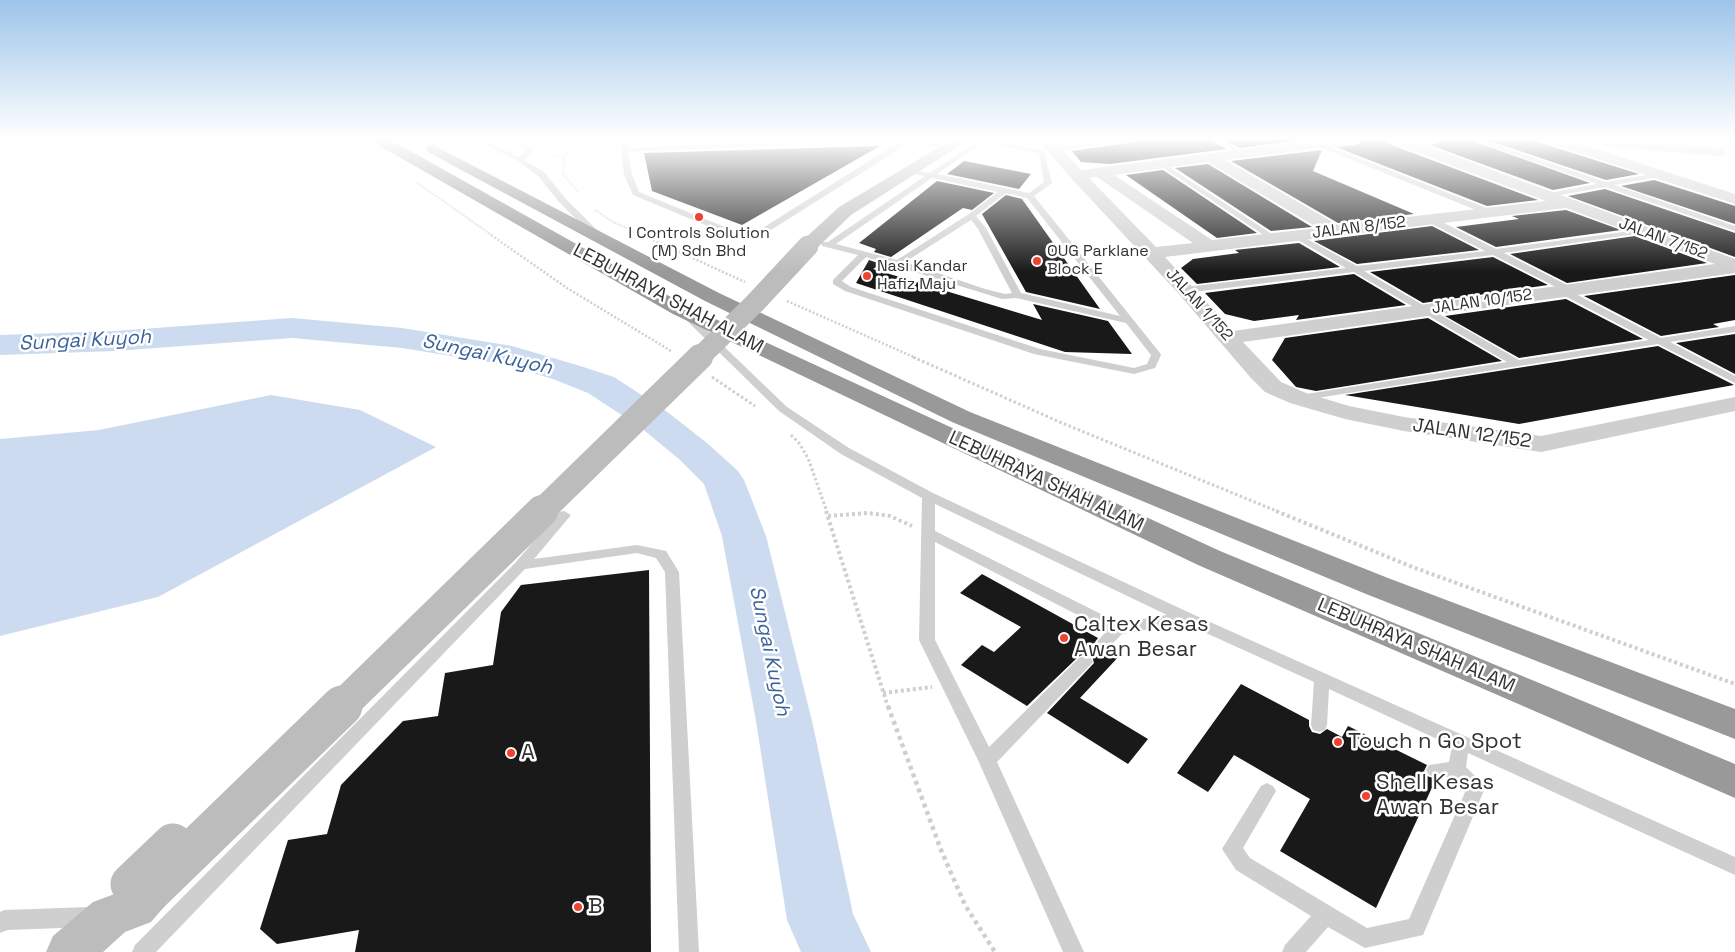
<!DOCTYPE html>
<html>
<head>
<meta charset="utf-8">
<style>
	body { margin:0 }
	canvas { display:block; background:#fff }
</style>
</head>
<body>
<canvas width="1735" height="952"></canvas>
<script>
const context = document.querySelector('canvas').getContext('2d');
context.lineJoin = 'round';
function fillPath(path, color) { context.fillStyle = color; context.fill(path, 'evenodd'); }
const toPath = rows => new Path2D(rows.map(r => 'M' + r).join(''));
function stroke(path, color, width, dash) { context.strokeStyle = color; context.lineWidth = width; context.lineCap = dash ? 'butt' : 'round'; context.setLineDash(dash || []); context.stroke(path); }
function write(font, color, halo, rows, align = 'center') {
  context.font = font + ' "Space Grotesk",sans-serif'; context.lineWidth = 5; context.setLineDash([]); context.textBaseline = 'middle'; context.strokeStyle = halo; context.fillStyle = color; for (const [text, x, y, turn = 0] of rows) {
    context.save(); context.translate(x, y); context.rotate((+turn || 0) * Math.PI / 180); context.textAlign = isNaN(turn) ? turn : align; if (halo) context.strokeText(text, 0, 0); context.fillText(text, 0, 0); context.restore();
  }
}
const green = toPath([
	[646,139,775,139,646,145]
]);
const water = toPath([
	[271,395,360,410,436,447,158,597,0,636,0,439,99,430]
]);
const river = toPath([
	[292,318,402,328,512,346,577,365,614,377,666,411,707,443,738,471,744,480,766,536,812,721,853,914,871,952,801,952,787,920,756,721,722,536,704,484,679,459,640,427,588,393,553,379,507,365,402,348,292,338,115,351,0,355,0,335,115,331,292,318]
]);
const building = toPath([
	[1144,139,1208,139,1227,149,1110,164,1081,162,1072,151,1142,141],
	[1222,139,1309,139,1240,148],
	[1365,139,1386,139,1389,144,1538,200,1487,206,1336,147,1356,145],
	[1452,139,1467,139,1590,183,1553,190,1430,145],
	[1484,139,1528,139,1639,174,1606,180],
	[880,146,742,225,652,191,644,153],
	[1322,150,1313,171,1414,214,1338,223,1231,161],
	[964,161,1031,174,1019,189,947,174],
	[1208,164,1312,227,1271,231,1175,168],
	[1163,170,1257,233,1217,238,1126,175],
	[1654,180,1735,206,1735,224,1621,186],
	[937,181,994,193,972,210,963,208,891,257,874,252,876,249,859,243],
	[1605,189,1735,233,1735,257,1568,196],
	[1006,195,1022,199,1100,309,1026,292,982,214],
	[1566,210,1621,230,1496,247,1456,227,1519,219,1512,216],
	[1432,226,1479,250,1357,264,1314,241],
	[1635,236,1707,263,1567,283,1510,254],
	[1299,243,1340,267,1197,284,1181,268,1193,259,1239,253,1235,250],
	[1493,257,1548,285,1423,303,1370,272],
	[869,260,881,264,873,269,1042,320,1033,304,1108,321,1132,354,1065,352,856,283],
	[1354,274,1406,305,1296,320,1299,315,1254,321,1225,314,1205,293],
	[1735,275,1735,320,1713,324,1719,327,1661,336,1584,296],
	[1566,299,1643,339,1519,358,1445,316],
	[1428,318,1502,361,1316,391,1296,387,1272,360,1285,338],
	[1735,334,1735,374,1676,343],
	[1658,346,1734,385,1519,424,1345,395],
	[649,570,651,952,355,952,359,930,277,944,260,929,288,840,327,834,341,785,403,721,438,716,445,673,493,665,501,612,521,585],
	[982,574,1098,638,1095,642,1099,648,1106,650,1112,646,1123,652,1080,698,1148,739,1128,764,1047,713,1094,663,1092,656,1084,654,1078,657,1027,706,961,665,982,645,994,652,1021,627,960,593],
	[1241,684,1309,720,1309,726,1312,732,1320,734,1327,729,1342,737,1348,726,1427,765,1424,771,1427,776,1436,779,1376,908,1280,851,1310,799,1234,755,1208,792,1177,773]
]);
const pathFar4 = toPath([
	[354,139,362,144],
	[573,139,564,158,563,174,579,193],
	[542,154,564,158],
	[416,182,493,236],
	[595,210,613,222,644,236]
]);
const pathFar3 = toPath([
	[491,235,567,288,671,351],
	[642,235,745,282],
	[787,301,916,358]
]);
const pathFar2 = toPath([
	[913,357,1062,423,1279,512],
	[712,377,755,406],
	[791,435,799,443,808,458,827,512]
]);
const pathFar1 = toPath([
	[826,511,888,707],
	[1276,511,1415,568,1735,684],
	[828,516,868,513,890,516,912,526],
	[883,693,932,687]
]);
const path = toPath([
	[888,706,941,850,965,905,995,952]
]);
const lane = toPath([
	[473,139,481,139,519,157,527,150,505,139,513,139,534,149,534,151,524,160,544,172,565,198,602,235,602,239,596,239,559,202,538,176,518,161,473,139],
	[623,139,629,139,628,148,825,139,871,139,868,141,628,152,632,175,639,192,732,230,744,232,761,229,904,139,918,139,944,145,941,147,911,142,766,233,744,236,727,234,633,195,624,175,621,150,623,139],
	[1123,139,1142,139,1055,151,1052,149,1055,147,1123,139],
	[1210,139,1218,139,1246,153,1241,154,1210,139],
	[1435,139,1450,139,1410,147,1407,145,1435,139],
	[1469,139,1478,139,1606,182,1663,172,1663,176,1614,185,1735,226,1735,231,1605,187,1544,198,1544,194,1597,184,1469,139],
	[978,141,993,141,1044,151,1052,183,1034,196,1160,353,1161,355,1155,368,1134,374,1034,354,845,291,833,284,833,280,858,255,822,246,822,242,828,242,925,176,907,173,907,169,930,173,978,141],
	[979,145,993,145,1039,153,1044,182,1029,193,937,174,979,145],
	[932,178,998,192,969,214,897,260,836,244,932,178],
	[1006,193,1027,198,1120,316,1021,293,986,228,976,216,1006,193],
	[971,220,978,229,1012,293,1005,294,985,289,905,262,971,220],
	[866,257,1002,299,1016,298,1126,323,1151,355,1147,364,1134,368,1040,349,851,287,842,281,866,257],
	[1317,142,1492,210,1493,212,1486,214,1315,145,1314,144,1317,142],
	[1159,163,1163,163,1278,238,1271,240,1159,165,1159,163],
	[1426,217,1432,217,1496,249,1646,229,1646,233,1643,233,1504,253,1573,288,1575,290,1572,292,1661,338,1735,326,1735,332,1670,342,1735,376,1735,383,1658,344,1298,401,1294,400,1292,398,1294,396,1507,362,1354,272,1186,293,1181,290,1186,287,1346,268,1293,237,1293,233,1296,233,1357,266,1485,251,1426,221,1426,217],
	[1493,255,1560,289,1557,291,1559,293,1649,340,1519,360,1364,271,1493,255],
	[684,310,687,311,787,407,849,448,933,493,1190,613,1735,857,1735,875,1468,753,1466,767,1482,783,1485,788,1423,935,1365,948,1328,927,1306,952,1282,952,1285,945,1311,916,1236,870,1222,849,1261,786,1267,783,1273,786,1276,791,1243,848,1250,858,1367,928,1409,919,1466,790,1453,777,1435,777,1429,775,1426,770,1429,765,1449,762,1452,746,1329,689,1327,725,1325,730,1319,732,1313,730,1311,725,1314,682,1184,623,1122,634,1110,646,1105,648,1100,646,1097,642,1107,630,935,542,935,640,989,747,1079,658,1085,656,1091,658,1093,662,997,762,1084,952,1063,952,978,760,919,640,922,498,841,454,779,411,681,315,681,311,684,310],
	[935,504,1167,615,1119,623,935,531,935,504],
	[564,511,571,515,534,559,637,545,666,551,679,572,699,952,679,952,665,572,656,558,637,553,525,569,156,952,132,952,135,945,516,562,559,512,564,511],
	[89,907,96,910,99,917,96,924,89,927,8,930,0,933,0,912,4,910,89,907]
]);
const street = toPath([
	[1037,139,1052,139,1081,170,1324,139,1363,139,1356,143,1225,160,1338,225,1546,201,1390,142,1388,139,1408,139,1735,259,1735,273,1243,342,1281,382,1306,393,1349,406,1404,417,1541,436,1735,397,1735,411,1541,452,1404,431,1345,419,1290,403,1265,392,1250,377,1179,294,1071,178,1037,139],
	[1208,162,1318,228,1212,240,1114,175,1208,162],
	[1097,177,1193,243,1156,247,1089,178,1097,177],
	[1566,208,1715,264,1233,331,1165,257,1566,208],
	[1544,139,1565,139,1735,194,1735,204,1546,142,1544,139],
	[1610,139,1719,148,1724,149,1726,152,1724,155,1719,156,1603,146,1601,143,1603,140,1610,139]
]);
const secondary = toPath([
	[953,139,970,139,851,215,815,250,808,252,801,250,799,246,801,242,839,207,953,139],
	[149,873,164,879,171,893,164,907,151,922,125,932,103,952,46,952,53,936,93,902,120,892,134,879,149,873]
]);
const highway = toPath([
	[371,139,389,139,687,306,1220,551,1735,764,1735,798,1198,565,673,314,373,142,371,139],
	[433,145,719,293,970,412,1388,578,1735,709,1735,739,1366,594,952,422,705,301,428,152,426,149,428,146,433,145]
]);
const secondaryBridgeFar3 = toPath([
	[699,358,755,303,808,246]
]);
const secondaryBridgeFar2 = toPath([
	[541,512,700,357]
]);
const secondaryBridgeFar1 = toPath([
	[341,707,542,511]
]);
const secondaryBridge = toPath([
	[131,884,173,844],
	[149,893,342,706]
]);
const markers = [
	[699,217,5,"#ed432f"],
	[1037,261,5,"#ed432f"],
	[867,276,5,"#ed432f"],
	[1064,638,5,"#ed432f"],
	[1338,742,5,"#ed432f"],
	[511,753,5,"#ed432f"],
	[1366,796,5,"#ed432f"],
	[578,907,5,"#ed432f"]
];
const farStreetnames = [
	["JALAN 8/152",1359,228,-7],
	["JALAN 7/152",1663,239,20],
	["JALAN 10/152",1482,302,-8],
	["JALAN 1/152",1199,305,48]
];
const farPoinames = [
	["I Controls Solution",699,234,"center"],
	["(M) Sdn Bhd",699,252,"center"],
	["OUG Parklane",1047,252],
	["Block E",1047,270],
	["Nasi Kandar",877,267],
	["Hafiz Maju",877,285]
];
const streetNames = [
	["LEBUHRAYA SHAH ALAM",668,299,28],
	["JALAN 12/152",1472,434,8],
	["LEBUHRAYA SHAH ALAM",1046,482,25],
	["LEBUHRAYA SHAH ALAM",1416,646,23]
];
const waterNames = [
	["Sungai Kuyoh",85,341,-3],
	["Sungai Kuyoh",487,355,12],
	["Sungai Kuyoh",769,651,78]
];
const nearPoinames = [
	["Caltex Kesas",1074,625],
	["Awan Besar",1074,650],
	["Touch n Go Spot",1348,742],
	["A",521,753],
	["Shell Kesas",1376,783],
	["Awan Besar",1376,808],
	["B",588,907]
];
fillPath(green, '#e5efe0');
fillPath(water, '#ccdbef');
fillPath(river, '#ccdbef');
fillPath(building, '#191919');
stroke(pathFar4, '#cfcfcf', 2, [1, 1]);
stroke(pathFar3, '#cfcfcf', 2.5, [2, 2]);
stroke(pathFar2, '#cfcfcf', 3, [2.5, 2.5]);
stroke(pathFar1, '#cfcfcf', 4, [3, 3]);
stroke(path, '#cfcfcf', 4.5, [4, 4]);
fillPath(lane, '#cfcfcf');
fillPath(street, '#cfcfcf');
fillPath(secondary, '#bcbcbc');
fillPath(highway, '#999');
stroke(secondaryBridgeFar3, '#bcbcbc', 21);
stroke(secondaryBridgeFar2, '#bcbcbc', 26);
stroke(secondaryBridgeFar1, '#bcbcbc', 32);
stroke(secondaryBridge, '#bcbcbc', 41);
const sky = context.createLinearGradient(0, 0, 0, 272);
sky.addColorStop(0, '#9dc4eb');
sky.addColorStop(0.51, '#fff');
sky.addColorStop(1, '#ffffff00');
context.fillStyle = sky;
context.fillRect(0, 0, 1735, 272);
for (const [x, y, r, color] of markers) { const dot = new Path2D(); dot.arc(x, y, r, 0, 2 * Math.PI); context.fillStyle = color; context.fill(dot); stroke(dot, '#fff', 2); }
write('16px', '#323232', '#fff', farStreetnames);
write('16px', '#323232', '#fff', farPoinames, 'left');
write('19px', '#323232', '#fff', streetNames);
write('italic 20px', '#3a6399', '#fff', waterNames);
write('22px', '#323232', '#fff', nearPoinames, 'left');
</script>
</body>
</html>
